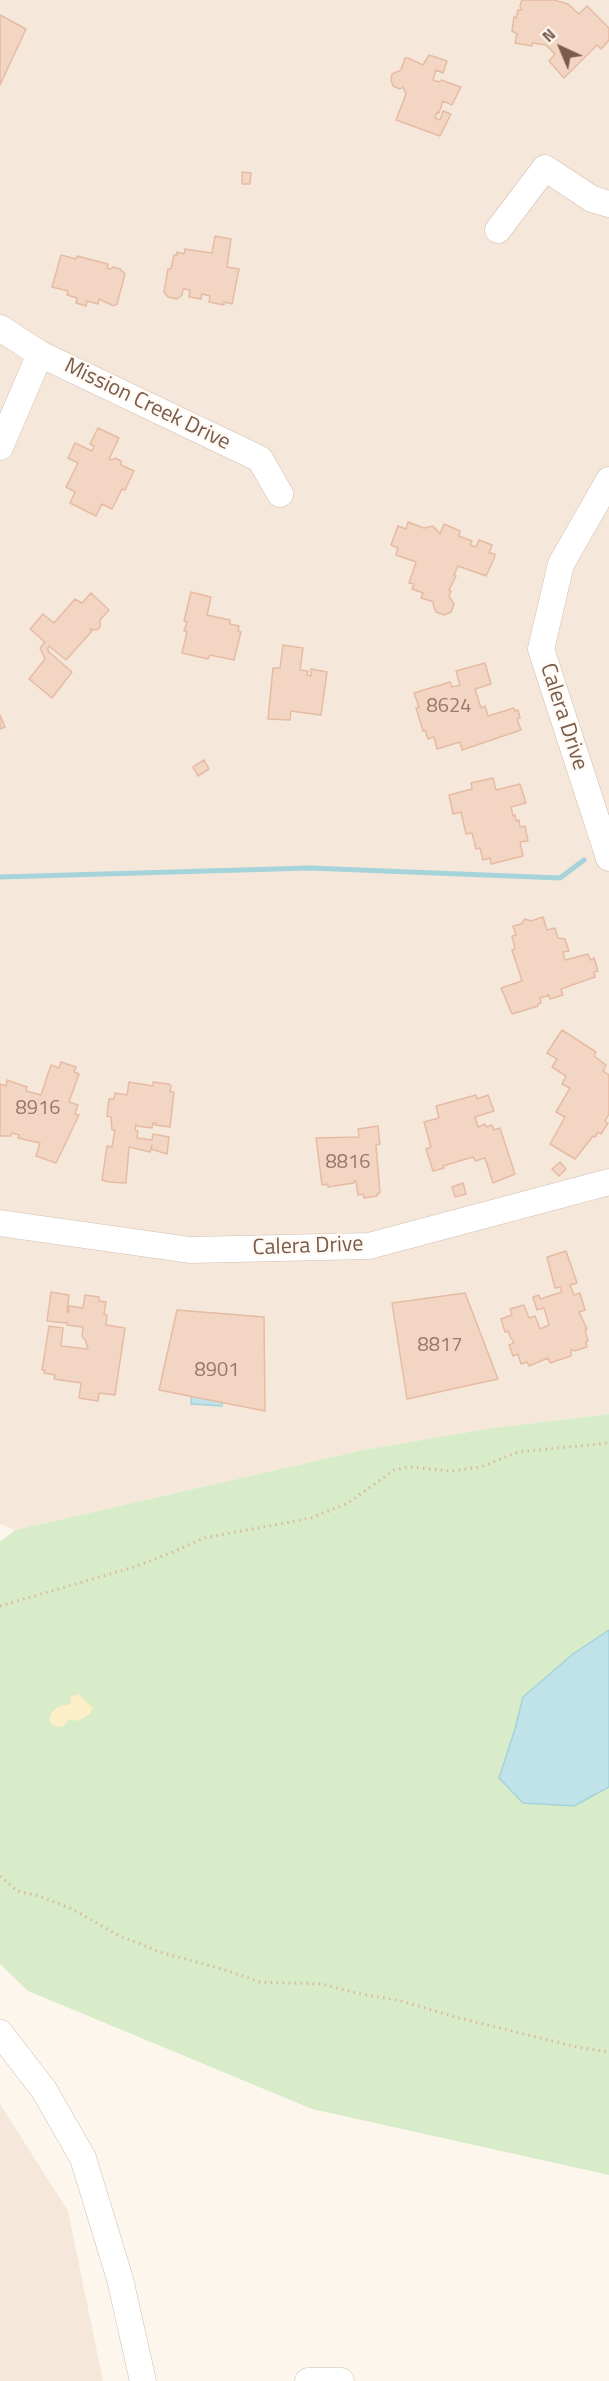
<!DOCTYPE html>
<html>
<head>
<meta charset="utf-8">
<style>
	body { margin:0 }
	#map { position:relative; width:609px; height:2381px; overflow:hidden; background:#fdf6ec; font-family:"Titillium Web",sans-serif }
	canvas { display:block }
	.north { position:absolute; left:531px; top:18px; width:60px; height:60px; -webkit-text-stroke:4px #fffaf3; paint-order:stroke; rotate:316deg; font-size:16px; font-weight:700; line-height:24px; text-align:center; color:#7a5c4d }
	.north::after { content:''; display:block; margin:auto; width:21px; height:27px; background:#7a5c4d; clip-path:polygon(50% 0,100% 100%,50% 72%,0 100%) }
</style>
</head>
<body>
<div id="map">
<canvas width="609" height="2381"></canvas>
<div class="north">N</div>
</div>
<script>
const context = document.querySelector('canvas').getContext('2d');
context.lineJoin = 'round';
function fillPath(path, color) { context.fillStyle = color; context.fill(path, 'evenodd'); }
const toPath = rows => new Path2D(rows.map(r => 'M' + r).join(''));
function stroke(path, color, width, dash) { context.strokeStyle = color; context.lineWidth = width; context.lineCap = dash ? 'butt' : 'round'; context.setLineDash(dash || []); context.stroke(path); }
function write(font, color, halo, rows, align = 'center') {
  context.font = font + ' "Titillium Web",sans-serif'; context.lineWidth = 5; context.setLineDash([]); context.textBaseline = 'middle'; context.strokeStyle = halo; context.fillStyle = color; for (const [text, x, y, turn = 0] of rows) {
    context.save(); context.translate(x, y); context.rotate((+turn || 0) * Math.PI / 180); context.textAlign = isNaN(turn) ? turn : align; if (halo) context.strokeText(text, 0, 0); context.fillText(text, 0, 0); context.restore();
  }
}
const residential = toPath([
	[0,0,609,0,609,1414,493,1428,363,1450,15,1530,0,1524],
	[0,2104,68,2211,103,2381,0,2381]
]);
const green = toPath([
	[609,1414,609,2175,312,2109,28,1991,0,1964,0,1542,15,1530,363,1450,493,1428]
]);
const sand = toPath([
	[78,1694,93,1708,90,1714,78,1721,69,1719,63,1727,53,1726,49,1720,52,1712,59,1706,71,1704,70,1697]
]);
const water = toPath([
	[192,1392,222,1399,222,1406,191,1404,192,1392],
	[609,1630,609,1787,574,1806,523,1803,499,1778,515,1729,523,1697,573,1654,609,1630]
]);
const stream = toPath([
	[0,877,310,868,560,878,584,860]
]);
const building = toPath([
	[522,0,554,0,568,4,579,14,587,6,609,28,609,40,601,49,597,45,564,78,549,61,555,54,546,45,532,43,532,46,515,43,517,34,512,31,514,17,516,18,518,10,522,10,520,6,522,0],
	[0,15,26,29,0,85,0,15],
	[429,55,447,61,443,73,436,70,433,80,439,82,441,80,461,87,452,105,443,101,439,113,437,112,435,118,440,120,443,111,451,114,440,136,396,120,406,94,403,87,400,89,393,86,391,80,392,74,401,70,405,58,408,58,423,65,429,55],
	[242,172,251,173,250,184,242,184,242,172],
	[215,236,231,239,227,267,239,269,232,304,224,302,224,305,209,302,210,296,202,294,201,299,189,297,190,290,183,289,182,295,177,299,168,297,164,292,168,269,171,269,174,255,177,255,177,252,184,254,185,249,212,253,215,236],
	[61,255,76,259,77,256,108,264,107,268,110,269,113,267,120,269,125,274,117,304,114,306,99,299,98,304,87,301,86,306,76,303,77,298,67,295,68,291,52,287,61,255],
	[98,428,119,438,109,459,112,460,115,458,121,461,121,465,134,471,125,490,122,489,112,509,102,504,96,516,70,503,75,492,66,487,78,463,68,458,75,443,92,451,94,446,90,444,98,428],
	[408,522,424,528,433,526,440,534,444,524,460,531,459,536,472,541,470,545,476,547,479,540,492,545,489,553,495,554,494,559,486,576,458,566,454,575,456,576,449,590,451,591,449,596,454,604,451,612,444,615,436,612,433,604,434,602,421,598,423,593,412,589,414,584,409,583,416,562,396,555,398,548,391,545,398,526,406,529,408,522],
	[191,592,211,597,207,615,230,620,230,624,239,626,238,631,241,632,234,660,210,655,208,659,182,653,187,632,184,631,187,622,184,621,191,592],
	[91,593,109,610,100,620,100,627,97,630,90,629,92,631,66,660,49,646,48,648,48,651,72,672,52,698,29,679,45,659,40,648,45,642,30,629,43,614,54,623,75,599,82,603,91,593],
	[283,645,303,648,300,670,308,671,307,675,311,676,311,669,327,672,321,715,291,711,290,720,268,719,273,668,280,668,283,645],
	[485,663,491,684,475,689,481,708,485,706,488,716,514,708,515,711,518,710,520,718,517,719,521,730,462,750,460,742,437,749,434,737,428,739,425,730,423,731,416,708,419,707,414,693,450,682,452,687,460,685,456,671,485,663],
	[0,715,5,727,0,729,0,715],
	[204,760,209,769,198,776,193,767,204,760],
	[493,778,496,790,520,784,526,803,511,807,513,816,515,815,516,821,519,820,520,827,525,826,528,841,520,842,523,856,491,864,490,858,483,860,480,848,476,849,472,833,466,834,461,812,453,814,449,795,472,789,471,783,493,778],
	[543,917,547,930,555,928,558,938,565,939,569,951,563,952,565,960,588,954,590,960,594,958,598,971,594,972,595,977,561,989,563,995,550,999,549,995,540,998,541,1003,538,1004,538,1006,512,1014,501,988,522,981,512,950,515,949,512,936,516,935,513,926,521,924,525,919,531,921,543,917],
	[562,1030,596,1052,594,1056,606,1065,603,1071,609,1075,609,1114,605,1121,608,1123,601,1134,598,1132,595,1137,593,1136,575,1159,550,1144,565,1117,556,1112,570,1088,562,1084,566,1076,552,1067,557,1059,547,1053,562,1030],
	[61,1062,76,1067,74,1072,79,1074,69,1102,78,1105,75,1114,79,1115,56,1163,36,1156,40,1143,18,1138,19,1135,12,1133,11,1136,0,1136,0,1084,6,1086,7,1080,27,1087,26,1091,41,1095,51,1065,59,1068,61,1062],
	[129,1082,153,1086,153,1082,169,1084,171,1086,170,1092,174,1092,170,1127,155,1125,156,1123,153,1123,152,1128,137,1126,136,1124,135,1130,138,1131,137,1138,152,1140,153,1134,169,1137,167,1154,151,1149,152,1145,150,1152,129,1147,126,1183,108,1182,102,1180,107,1146,112,1147,115,1130,112,1130,111,1117,107,1116,109,1099,114,1099,115,1093,127,1095,129,1082],
	[476,1095,477,1099,488,1095,494,1111,475,1117,478,1127,485,1124,486,1127,492,1125,494,1130,500,1128,515,1174,493,1183,485,1158,475,1161,473,1157,443,1166,444,1168,433,1171,426,1149,431,1147,424,1122,439,1118,436,1106,476,1095],
	[378,1126,380,1144,376,1145,380,1193,377,1194,377,1196,364,1198,363,1194,358,1195,356,1181,354,1181,354,1183,328,1187,328,1184,322,1185,316,1138,359,1137,358,1129,378,1126],
	[560,1162,566,1169,559,1176,552,1169,560,1162],
	[463,1183,466,1194,455,1197,452,1187,463,1183],
	[566,1251,577,1283,570,1285,574,1295,580,1293,585,1310,579,1312,587,1329,585,1330,588,1341,586,1342,587,1347,574,1351,571,1349,571,1356,550,1363,548,1358,529,1366,527,1362,521,1364,518,1354,513,1356,509,1345,514,1343,512,1339,511,1339,508,1331,505,1332,501,1319,512,1315,510,1309,524,1305,529,1318,535,1316,540,1329,549,1325,544,1308,537,1310,533,1297,539,1295,540,1299,562,1292,560,1287,555,1288,547,1257,566,1251],
	[51,1292,69,1295,67,1312,69,1312,69,1306,83,1308,85,1295,99,1297,99,1301,106,1302,104,1314,107,1315,106,1325,125,1328,115,1395,99,1393,98,1401,79,1398,81,1383,54,1379,55,1375,44,1373,45,1370,42,1370,49,1326,63,1328,61,1346,88,1349,85,1339,82,1337,83,1327,67,1325,67,1322,65,1323,47,1321,51,1292],
	[465,1293,498,1379,407,1399,392,1303,465,1293],
	[177,1310,264,1317,265,1411,159,1390,177,1310]
]);
const path = toPath([
	[0,1606,134,1567,173,1552,204,1538,311,1518,348,1503,394,1470,409,1467,450,1471,481,1467,518,1452,609,1443],
	[0,1876,17,1891,39,1896,70,1908,120,1936,163,1953,222,1969,260,1982,322,1984,356,1993,401,2001,459,2018,577,2047,609,2052]
]);
const minor = toPath([
	[498,230,545,168,592,199,609,204],
	[0,328,40,354,260,459,280,494],
	[0,447,40,354],
	[609,480,561,564,541,649,609,858],
	[0,1223,190,1250,369,1246,609,1182],
	[0,2033,44,2090,83,2158,120,2279,143,2381],
	[308,2381,341,2381]
]);
const numberNames = [
	["8624",449,707],
	["8916",38,1109],
	["8816",348,1163],
	["8817",440,1346],
	["8901",217,1371]
];
const streetNames = [
	["Mission Creek Drive",147,405,26],
	["Calera Drive",563,717,72],
	["Calera Drive",308,1247,-2]
];
fillPath(residential, '#f5e8da');
fillPath(green, '#d8ecc9');
fillPath(sand, '#fcefc7');
fillPath(water, '#bfe3e8');
stroke(water, '#a5d3da', 1.5);
stroke(stream, '#a5d3da', 5);
fillPath(building, '#f3d5c3');
stroke(building, '#e6bba3', 1.5);
stroke(minor, '#d1beb0', 27);
stroke(path, '#d9b8a5', 3, [1.5, 4.5]);
stroke(minor, '#fff', 26);
write('20px', '#987a6a', null, numberNames);
write('22px', '#7a5c4d', '#fffaf3', streetNames);
</script>
</body>
</html>
